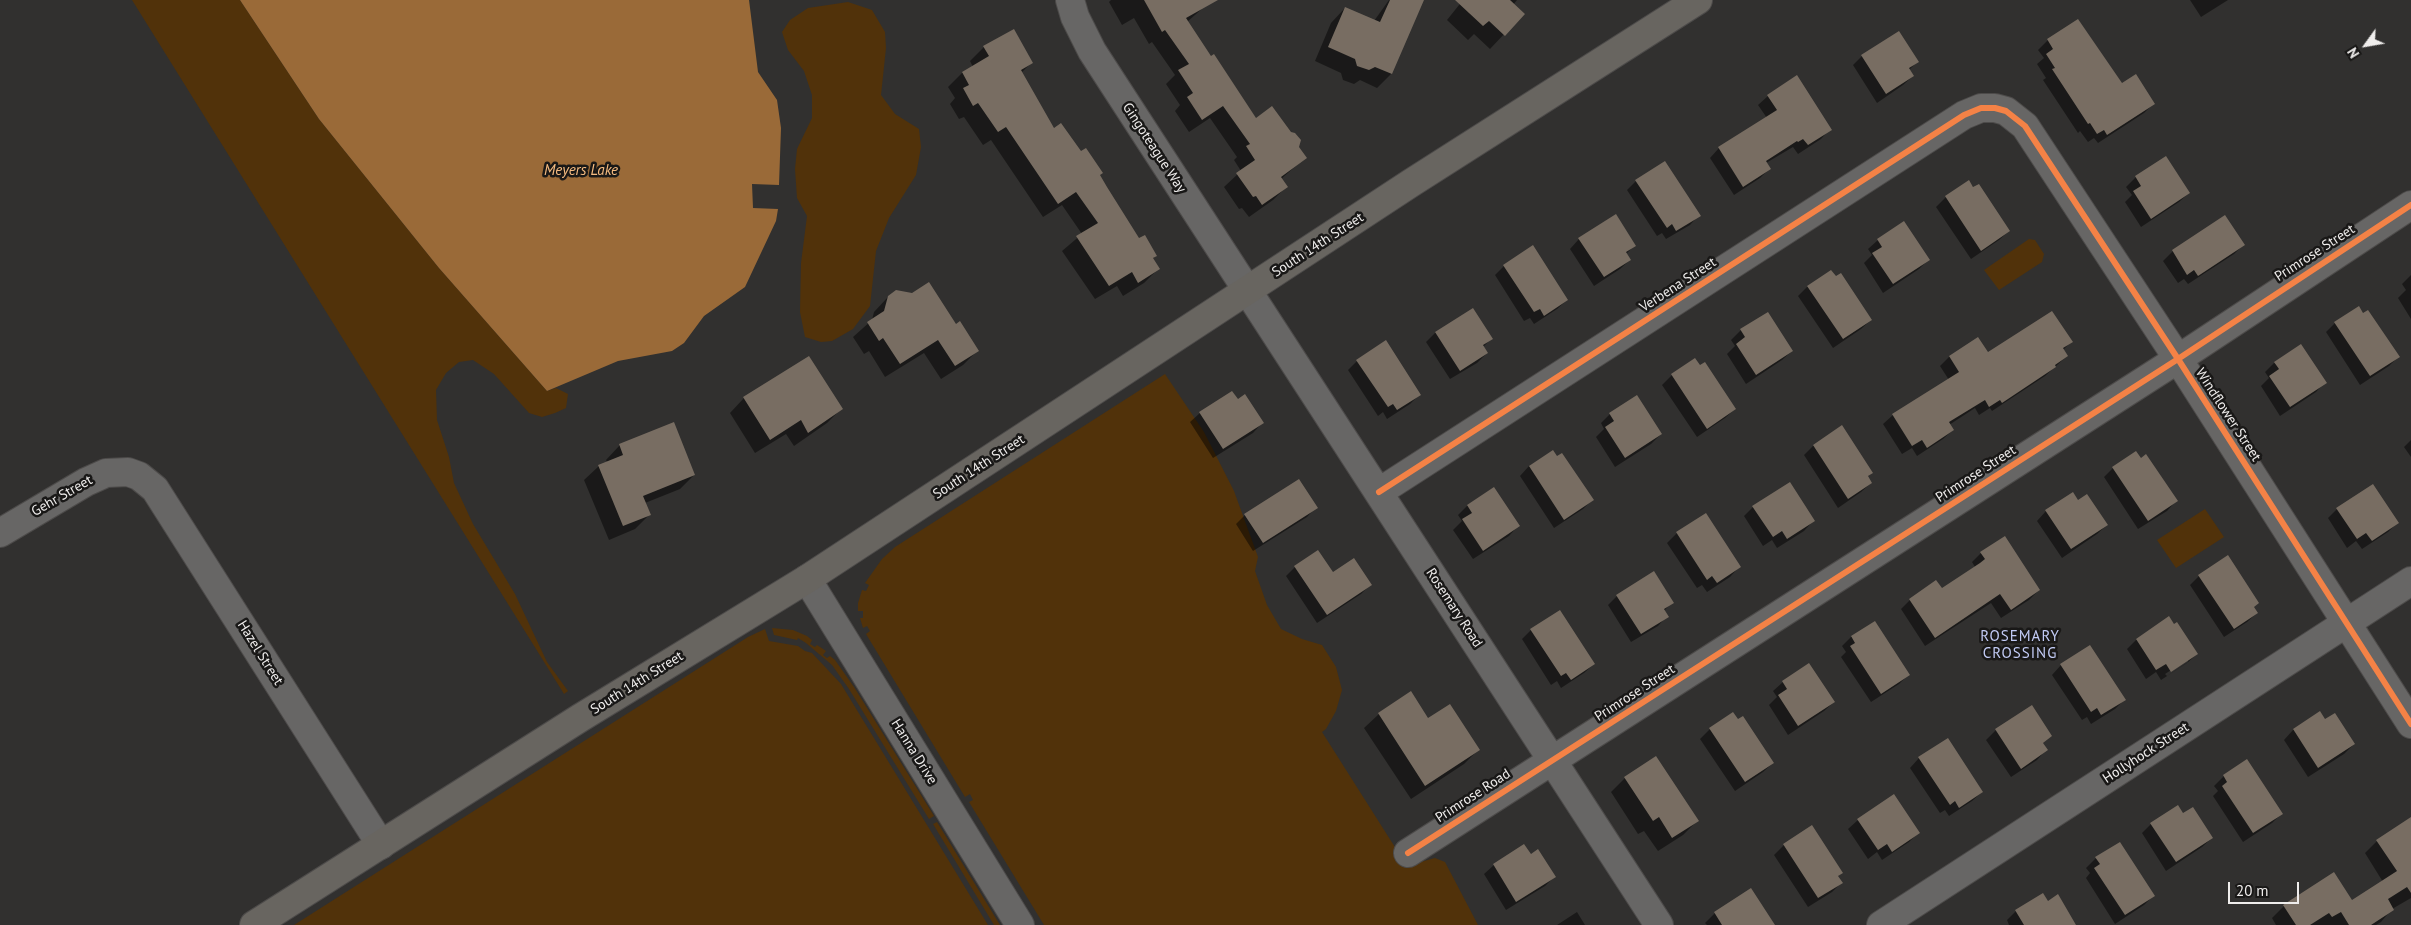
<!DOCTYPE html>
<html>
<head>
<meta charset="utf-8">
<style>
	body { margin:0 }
	#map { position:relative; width:2411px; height:925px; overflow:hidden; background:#31302f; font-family:"PT Sans",sans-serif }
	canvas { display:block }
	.north { position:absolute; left:2341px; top:20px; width:50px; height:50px; -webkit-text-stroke:4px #191817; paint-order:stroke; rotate:238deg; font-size:14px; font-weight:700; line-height:20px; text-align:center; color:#efedec }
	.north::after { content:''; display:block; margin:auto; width:18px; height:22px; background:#efedec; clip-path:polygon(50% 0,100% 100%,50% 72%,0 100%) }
	.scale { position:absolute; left:2228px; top:882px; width:71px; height:22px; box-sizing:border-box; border:2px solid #efedec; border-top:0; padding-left:6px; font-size:15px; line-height:18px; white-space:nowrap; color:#efedec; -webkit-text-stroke:4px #191817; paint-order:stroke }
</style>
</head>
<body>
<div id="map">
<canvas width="2411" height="925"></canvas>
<div class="north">N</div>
<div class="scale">20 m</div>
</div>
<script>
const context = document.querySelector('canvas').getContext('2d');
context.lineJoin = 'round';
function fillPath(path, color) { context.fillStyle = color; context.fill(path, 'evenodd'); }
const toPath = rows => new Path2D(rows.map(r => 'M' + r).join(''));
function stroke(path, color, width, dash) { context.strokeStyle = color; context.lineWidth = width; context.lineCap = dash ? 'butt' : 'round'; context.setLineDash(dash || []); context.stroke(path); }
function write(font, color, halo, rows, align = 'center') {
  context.font = font + ' "PT Sans",sans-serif'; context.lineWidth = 5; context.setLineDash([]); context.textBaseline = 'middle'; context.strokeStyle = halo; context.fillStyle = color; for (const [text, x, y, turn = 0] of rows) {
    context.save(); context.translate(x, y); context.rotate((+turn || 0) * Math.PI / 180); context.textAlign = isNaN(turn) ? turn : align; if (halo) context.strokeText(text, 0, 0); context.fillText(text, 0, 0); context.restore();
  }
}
const green = toPath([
	[132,0,240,0,319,119,439,268,547,391,556,388,568,394,566,408,555,413,542,417,529,413,494,374,473,360,459,362,446,373,436,390,437,420,449,457,454,483,473,524,515,594,547,662,568,691,564,694],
	[848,2,872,10,885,32,886,48,881,95,895,114,919,129,921,147,916,175,889,218,876,251,870,306,853,329,832,341,821,342,805,337,800,312,801,263,807,216,797,198,795,169,797,149,812,118,812,95,804,71,788,50,782,32,790,20,808,8],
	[2029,239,2035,240,2044,254,2042,262,1999,290,1984,270],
	[1165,374,1204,432,1234,491,1258,557,1255,571,1267,605,1281,629,1302,639,1322,645,1336,667,1342,690,1336,711,1326,729,1322,732,1405,863,1417,863,1435,858,1445,862,1478,925,1044,925,969,802,973,800,970,794,965,797,866,634,870,631,867,626,863,628,860,618,863,618,863,611,858,611,858,603,862,590,866,591,869,585,865,583,882,559,895,547],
	[2205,509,2224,537,2176,568,2157,540],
	[772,628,793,630,807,636,812,640,810,644,815,647,817,645,826,651,823,655,827,658,830,656,835,660,854,687,934,816,929,819,849,689,832,665,806,643,798,638,797,640,774,635],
	[765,629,769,641,798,646,805,651,812,653,841,684,988,925,294,925,748,637],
	[937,822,1000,925,994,925,933,824]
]);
const water = toPath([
	[240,0,749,0,758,72,777,100,781,128,779,185,752,184,753,208,778,209,776,221,745,287,704,316,684,343,672,351,618,361,547,391,439,268,319,119]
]);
const shadow = toPath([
	[1111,0,1201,0,1204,7,1187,22,1255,120,1298,148,1305,158,1281,179,1286,187,1273,200,1249,217,1242,208,1239,209,1224,187,1241,171,1234,160,1237,157,1210,118,1189,132,1175,111,1180,105,1166,84,1175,75,1152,42,1149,44,1134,18,1122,25,1109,2],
	[1389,0,1422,2,1391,74,1377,88,1360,80,1354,84,1343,80,1341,73,1315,61,1331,23,1345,8,1374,21],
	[1463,0,1517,0,1513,5,1523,14,1490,49,1474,34,1468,40,1447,20],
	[2190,0,2228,0,2201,17],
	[2078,20,2121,85,2153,104,2144,113,2098,143,2094,138,2088,142,2080,131,2078,133,2043,80,2046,78,2037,64,2044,58,2038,50,2048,40],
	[984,47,1032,62,1021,73,1054,130,1099,175,1138,240,1156,256,1152,259,1158,269,1144,283,1123,296,1117,286,1095,299,1062,251,1082,234,1062,205,1043,217,991,140,983,145,964,117,959,119,950,104,955,98,948,87,962,73,973,67,970,61],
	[1862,56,1917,62,1909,70,1913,76,1903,85,1877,103,1853,65],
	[1768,96,1830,129,1821,139,1798,154,1793,147,1766,163,1769,169,1760,178,1734,195,1710,158,1719,148,1767,118,1758,105],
	[2166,158,2189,193,2179,202,2141,227,2125,202,2132,195,2126,187,2136,177],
	[1636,181,1699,215,1690,225,1666,239,1662,233,1657,236,1627,190],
	[1969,182,2009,231,1999,240,1971,259,1936,207,1946,197],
	[1579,239,1634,246,1626,254,1630,260,1620,269,1594,286,1570,249],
	[1878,240,1928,260,1919,269,1883,293,1864,263,1872,255,1868,249],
	[2243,245,2234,254,2188,284,2184,279,2178,283,2163,261,2173,251],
	[1504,266,1567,300,1557,309,1534,324,1530,318,1524,321,1495,275],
	[2411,275,2411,319,2398,298,2406,290,2402,284],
	[1808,286,1871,320,1861,329,1833,348,1798,296],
	[888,297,956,325,977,351,963,365,941,379,924,353,885,377,869,351,864,354,853,337,872,320,874,312],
	[1767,314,1792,351,1782,360,1746,384,1727,354,1735,346,1731,340,1741,330],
	[2335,323,2398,357,2389,366,2360,385,2326,332],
	[1436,332,1491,339,1483,347,1487,353,1477,363,1450,379,1426,342],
	[1978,338,1988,354,2071,342,2063,350,2067,356,2045,376,1992,411,1990,408,1979,415,1975,408,1949,425,1953,430,1943,439,1917,456,1912,448,1902,454,1883,424,1893,415,1949,380,1940,366,1949,357],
	[809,357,841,409,827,423,794,446,786,434,755,453,730,413,744,398],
	[1695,360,1735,409,1725,418,1697,437,1662,385,1672,375],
	[1357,361,1420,394,1410,404,1387,419,1383,412,1378,416,1348,370],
	[2274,363,2325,382,2316,392,2280,416,2261,386,2269,378,2265,372],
	[1237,401,1262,423,1253,433,1213,458,1190,422,1200,413],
	[1610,414,1661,434,1651,444,1615,467,1596,437,1604,429,1601,423],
	[1842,427,1872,473,1867,477,1871,483,1861,492,1838,508,1804,455,1813,446],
	[2411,440,2411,457,2404,447],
	[620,445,694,475,680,489,645,503,649,515,635,529,609,540,584,480,599,466,607,462,606,460],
	[1529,466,1592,500,1583,509,1554,528,1520,476],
	[2113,468,2176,501,2167,511,2138,529,2104,477],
	[1494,489,1518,526,1509,536,1473,559,1453,530,1462,521,1458,515,1467,506],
	[2078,502,2107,525,2097,534,2062,558,2037,521,2046,511],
	[1316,507,1307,517,1253,551,1236,524,1245,515],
	[1753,507,1813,521,1804,531,1777,548,1772,540,1763,546,1744,516],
	[2337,509,2397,523,2388,532,2362,549,2356,541,2347,548,2328,518],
	[1705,515,1739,567,1730,577,1707,592,1702,585,1697,588,1667,543,1677,533],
	[1981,553,2039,590,2029,600,2001,618,1991,603,1925,646,1901,609,1910,600,1941,590,1975,567,1972,562],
	[1295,567,1332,574,1370,585,1361,594,1317,623,1286,576],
	[2199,576,2253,607,2257,613,2247,622,2224,637,2190,585],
	[1617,596,1672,602,1664,611,1667,616,1658,626,1631,642,1608,605],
	[2169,618,2197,654,2187,663,2161,680,2156,672,2146,679,2127,649,2136,640],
	[2188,659,2188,662,2167,676,2165,674],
	[1875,622,1908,675,1899,684,1871,702,1841,657,1846,652,1842,646,1851,637],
	[1531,630,1594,664,1584,673,1561,688,1557,681,1551,685,1522,639],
	[2061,665,2124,700,2115,709,2091,724,2087,717,2082,720,2052,675],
	[1783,682,1834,702,1824,711,1788,735,1769,705,1777,697,1773,691],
	[2032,707,2051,736,2042,744,2046,750,2037,760,2011,777,1986,740,1996,730],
	[2320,713,2325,721,2354,744,2344,754,2308,777,2284,740,2293,730],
	[1379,714,1428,720,1478,750,1464,764,1411,799,1364,728],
	[1733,714,1773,763,1763,772,1735,791,1700,739,1710,729],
	[1919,758,1982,792,1972,801,1949,816,1945,810,1940,813,1910,768],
	[2247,761,2281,814,2272,823,2243,842,2213,796,2218,791,2214,786,2224,776],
	[1625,778,1697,821,1683,835,1658,851,1644,831,1638,834,1611,792],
	[1858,820,1918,833,1909,842,1882,860,1877,852,1868,859,1848,829],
	[2151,824,2212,838,2202,847,2166,871,2142,833],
	[1812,827,1842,872,1837,877,1841,883,1832,892,1808,907,1774,855,1784,845],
	[2411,830,2411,898,2392,909,2381,922,2376,925,2276,925,2272,918,2284,906,2352,902,2383,882,2365,853,2377,841],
	[2119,844,2153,896,2144,905,2115,924,2086,878,2090,873,2086,868,2096,858],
	[1530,855,1554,877,1545,886,1506,910,1484,874,1494,865],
	[1750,890,1764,925,1707,925,1705,923,1715,913],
	[2016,911,2075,925,2009,925,2007,920],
	[1577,912,1585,925,1557,925]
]);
const building = toPath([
	[1144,0,1218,0,1186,18,1211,56,1214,54,1256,118,1272,106,1291,132,1295,133,1301,140,1299,147,1307,158,1281,177,1288,187,1262,205,1256,196,1253,197,1236,173,1255,160,1246,146,1250,144,1223,106,1202,120,1187,97,1193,93,1178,70,1189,64,1165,30,1162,32],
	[1390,0,1424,0,1392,74,1375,67,1369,70,1357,66,1355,59,1328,47,1345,7,1380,22],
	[1455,0,1510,0,1525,14,1505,36,1489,21,1483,26],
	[2078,19,2122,83,2136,74,2155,104,2107,135,2104,130,2097,134,2090,123,2088,124,2052,69,2055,68,2046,54,2053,49,2047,39],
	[1014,29,1033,63,1021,70,1054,128,1061,123,1081,151,1086,148,1103,173,1100,175,1107,187,1139,238,1145,235,1157,256,1153,258,1160,269,1138,283,1132,272,1109,286,1076,236,1098,223,1076,192,1058,204,1006,127,998,132,978,103,973,106,963,88,969,85,962,72,989,56,983,46],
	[1899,31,1919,62,1909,68,1914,76,1886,94,1861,55],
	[1797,75,1832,130,1808,145,1803,139,1798,142,1797,141,1766,161,1771,169,1743,187,1718,147,1777,110,1767,95],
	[2166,156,2190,193,2151,219,2133,191,2141,186,2135,176],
	[1665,161,1701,216,1676,231,1672,224,1667,228,1635,180],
	[1969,180,1973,187,1979,184,2010,231,1981,251,1945,196],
	[1616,214,1636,246,1626,252,1631,260,1604,277,1578,238],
	[2225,215,2245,245,2198,276,2194,270,2187,275,2172,250],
	[1904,221,1930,260,1893,284,1872,253,1882,247,1877,239],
	[1533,245,1568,300,1544,316,1540,309,1534,312,1503,265],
	[1831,270,1836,276,1841,273,1872,320,1843,339,1807,286],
	[929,282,956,324,960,321,979,351,955,366,938,340,900,364,883,338,879,341,867,322,884,311,888,296,896,290,912,293],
	[2359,306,2363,313,2368,310,2400,357,2370,376,2334,322],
	[1473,308,1493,339,1483,345,1488,353,1460,371,1435,332],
	[2052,311,2073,342,2063,348,2068,356,2055,365,2056,367,2002,403,2000,400,1989,407,1985,400,1949,422,1954,430,1927,448,1922,440,1912,446,1892,414,1959,372,1949,356,1978,337,1988,352],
	[1768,312,1793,351,1756,375,1736,344,1745,337,1740,329],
	[1386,340,1421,395,1397,410,1393,404,1388,407,1356,360],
	[2301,344,2327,383,2290,407,2269,376,2279,369,2274,362],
	[809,356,843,409,808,433,801,420,770,440,743,397],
	[1695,358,1700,365,1705,362,1736,409,1707,429,1671,374],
	[1232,391,1238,399,1245,394,1264,423,1223,449,1199,412],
	[1637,395,1662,434,1625,458,1605,427,1614,421,1609,413],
	[674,422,695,475,643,496,651,515,623,526,598,465,623,455,619,444],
	[1842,425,1873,473,1868,476,1872,483,1848,499,1813,445],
	[1553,450,1557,456,1562,453,1594,500,1564,520,1529,466],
	[2136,451,2141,458,2146,454,2178,501,2148,521,2112,467],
	[1299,479,1318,508,1263,543,1244,514],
	[1790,482,1815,521,1787,539,1782,531,1773,537,1752,506],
	[2373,484,2399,523,2372,541,2366,533,2357,539,2336,508],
	[1494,487,1520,526,1483,551,1462,519,1472,513,1467,505],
	[2073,492,2078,500,2087,494,2108,525,2071,549,2045,510],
	[1706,513,1741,567,1717,583,1712,576,1707,580,1676,532],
	[2005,536,2040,590,2011,610,2000,594,1935,638,1909,599,1936,580,1942,588,1980,563,1985,559,1980,552],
	[1318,550,1333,572,1354,558,1372,585,1327,615,1294,566],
	[2228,555,2259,603,2254,607,2258,613,2234,629,2198,575],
	[1654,571,1674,603,1664,609,1669,617,1641,634,1616,595],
	[1560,610,1595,664,1571,680,1566,673,1561,676,1530,629],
	[2169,616,2174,624,2177,622,2198,654,2171,672,2166,664,2156,670,2136,639],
	[1875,621,1910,675,1881,694,1850,646,1855,643,1851,636],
	[2090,645,2126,700,2101,715,2097,708,2091,712,2060,664],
	[1809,663,1835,702,1798,726,1778,695,1787,689,1782,681],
	[1411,691,1428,718,1450,704,1480,750,1425,786,1378,713],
	[2032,705,2052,736,2043,743,2048,750,2021,769,1995,729],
	[2320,711,2325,719,2335,713,2355,744,2318,768,2293,729],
	[1733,712,1738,719,1743,716,1774,763,1745,782,1709,728],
	[1948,738,1983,792,1959,808,1955,801,1950,805,1918,757],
	[1656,756,1699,821,1672,838,1659,817,1653,821,1624,777],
	[2247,759,2283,814,2253,833,2222,786,2227,782,2223,775],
	[1894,794,1920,833,1892,852,1887,844,1878,850,1857,819],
	[2178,805,2183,813,2193,807,2213,838,2176,862,2150,823],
	[2411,817,2411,893,2407,887,2388,899,2394,910,2371,925,2349,925,2341,912,2332,917,2329,913,2310,925,2296,925,2283,905,2334,872,2352,900,2397,871,2376,840],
	[1812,825,1843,873,1838,876,1843,883,1818,898,1783,844],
	[2120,842,2155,896,2125,915,2094,868,2100,864,2095,857],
	[1524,844,1531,854,1538,849,1556,877,1516,902,1493,864],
	[1751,888,1775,925,1722,925,1714,912],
	[2043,893,2048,901,2058,894,2076,925,2024,925,2015,910]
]);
const minor = toPath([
	[1070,0,1075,17,1092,51,1659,925],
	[1379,492,1964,115,1981,108,1995,108,2006,111,2025,126,2178,359,2411,724],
	[0,533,86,482,106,473,128,472,139,476,155,489,381,845],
	[807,579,1020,925],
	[1408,853,2178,359,2411,205],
	[1881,925,2411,581]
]);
const major = toPath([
	[254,925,580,718,807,579,1411,183,1698,0]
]);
const cycleway = toPath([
	[1379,492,1964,115,1981,108,1995,108,2006,111,2025,126,2178,359,2411,724],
	[1408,853,2178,359,2411,205]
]);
const streetNames = [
	["Gingoteague Way",1154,148,57],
	["South 14th Street",1318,245,-33],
	["Primrose Street",2315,253,-33],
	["Verbena Street",1678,285,-33],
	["Windflower Street",2228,415,57],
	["South 14th Street",979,467,-33],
	["Primrose Street",1976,474,-33],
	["Gehr Street",62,496,-30],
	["Rosemary Road",1454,608,57],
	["Hazel Street",260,653,58],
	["South 14th Street",637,683,-32],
	["Primrose Street",1635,693,-33],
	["Hanna Drive",914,752,58],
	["Hollyhock Street",2146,753,-33],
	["Primrose Road",1473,796,-33]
];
const waterNames = [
	["Meyers Lake",581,171]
];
const neighbourhoodNames = [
	["ROSEMARY",2020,637],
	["CROSSING",2020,654]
];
fillPath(green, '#51320a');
fillPath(water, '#9a6a38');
fillPath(shadow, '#0007');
fillPath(building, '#786d62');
stroke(minor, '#4d4b4a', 30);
stroke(major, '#4d4b4a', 30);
stroke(minor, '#676665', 28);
stroke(major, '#686560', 28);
stroke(cycleway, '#f48246', 6);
write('14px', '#efedec', '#191817', streetNames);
write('italic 15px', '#f6bc81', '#191817', waterNames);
context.letterSpacing = '1px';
write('15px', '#c2cbf5', '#191817', neighbourhoodNames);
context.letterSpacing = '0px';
</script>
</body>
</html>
